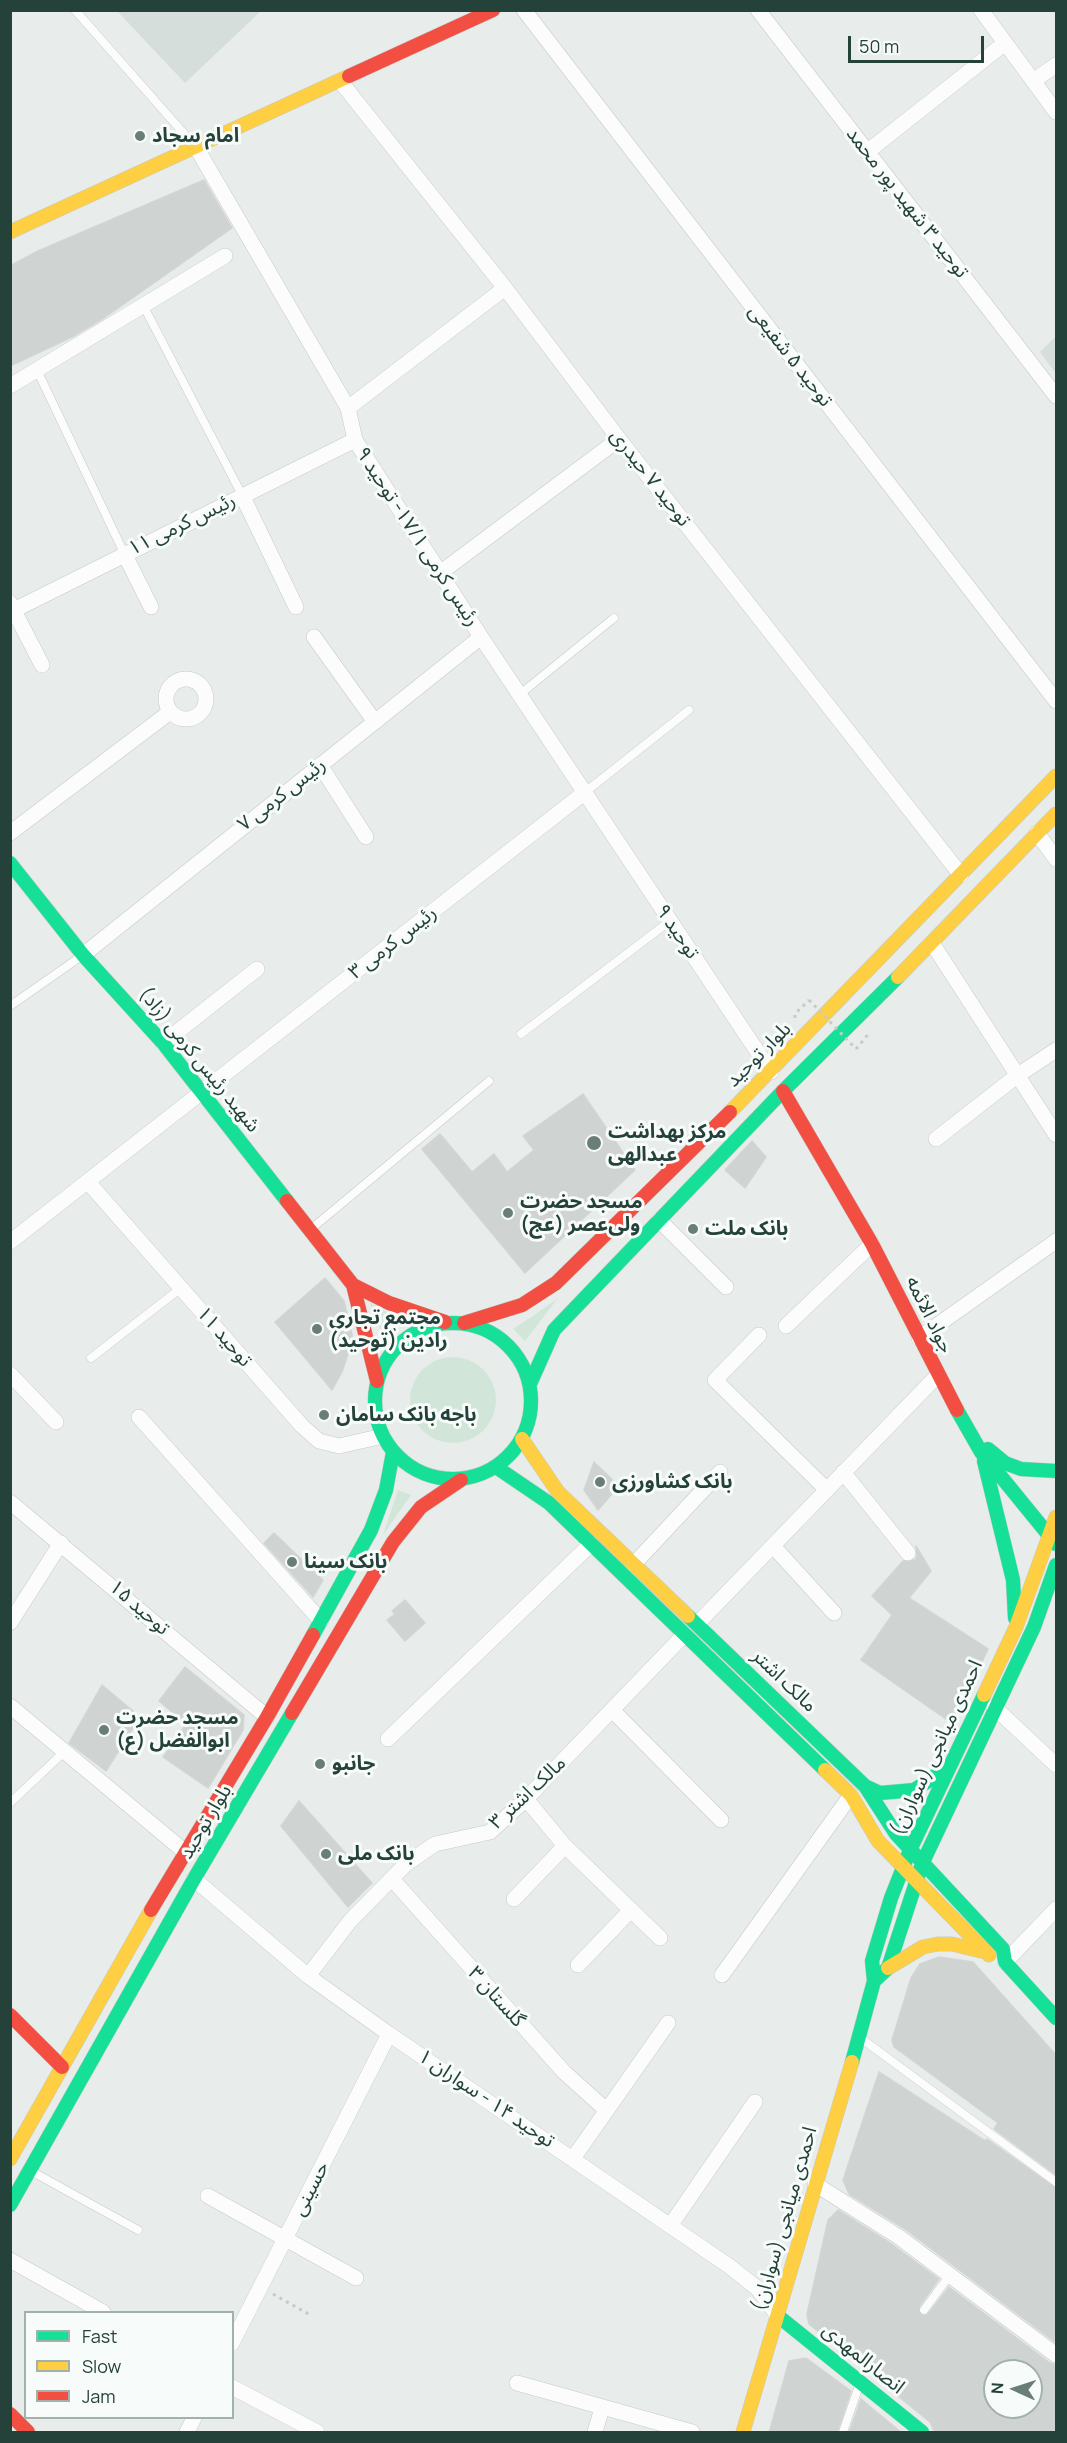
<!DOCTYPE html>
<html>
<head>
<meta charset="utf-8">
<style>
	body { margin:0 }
	#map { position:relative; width:1067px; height:2443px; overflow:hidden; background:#e8edeb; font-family:Manrope,sans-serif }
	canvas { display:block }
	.frame { position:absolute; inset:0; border:12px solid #24423a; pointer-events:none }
	.legend { position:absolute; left:24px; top:2311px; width:210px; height:108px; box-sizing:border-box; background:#f7fbf9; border:2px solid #a3b1ad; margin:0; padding:8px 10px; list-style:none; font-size:18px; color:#24423a }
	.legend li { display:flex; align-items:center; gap:12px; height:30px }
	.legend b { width:30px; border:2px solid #a3b1ad }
	.north { position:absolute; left:983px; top:2359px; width:60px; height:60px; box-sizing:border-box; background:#f7fbf9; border:2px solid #a3b1ad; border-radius:50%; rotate:273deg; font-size:16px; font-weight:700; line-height:24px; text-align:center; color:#24423a }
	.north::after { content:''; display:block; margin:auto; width:21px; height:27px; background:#697e78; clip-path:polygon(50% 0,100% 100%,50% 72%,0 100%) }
	.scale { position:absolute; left:848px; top:36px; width:136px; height:27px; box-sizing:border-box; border:3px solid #24423a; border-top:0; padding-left:8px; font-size:18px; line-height:21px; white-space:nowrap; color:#24423a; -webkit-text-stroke:4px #f7fbf9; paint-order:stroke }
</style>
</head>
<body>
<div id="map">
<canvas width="1067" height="2443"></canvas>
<div class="frame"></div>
<ul class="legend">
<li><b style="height:8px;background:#16e098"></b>Fast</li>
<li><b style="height:8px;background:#ffcf43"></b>Slow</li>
<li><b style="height:8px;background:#f24e42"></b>Jam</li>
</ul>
<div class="north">N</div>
<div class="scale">50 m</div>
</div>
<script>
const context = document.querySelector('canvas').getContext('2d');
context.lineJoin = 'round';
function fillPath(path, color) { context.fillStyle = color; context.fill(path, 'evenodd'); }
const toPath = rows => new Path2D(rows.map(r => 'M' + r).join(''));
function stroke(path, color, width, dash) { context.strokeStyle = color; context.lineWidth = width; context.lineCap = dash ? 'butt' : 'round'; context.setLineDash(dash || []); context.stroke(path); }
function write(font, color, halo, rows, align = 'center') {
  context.font = font + ' Manrope,"Noto Sans Arabic",sans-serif'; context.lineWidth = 6; context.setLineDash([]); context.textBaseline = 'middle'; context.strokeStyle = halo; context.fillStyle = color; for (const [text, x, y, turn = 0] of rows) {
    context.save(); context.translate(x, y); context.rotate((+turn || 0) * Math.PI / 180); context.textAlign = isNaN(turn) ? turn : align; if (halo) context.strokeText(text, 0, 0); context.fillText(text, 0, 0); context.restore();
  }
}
const built = toPath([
	[117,11,261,11,185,83],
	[1056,336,1056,374,1040,352]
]);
const green = toPath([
	[558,1298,525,1341,513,1329,533,1316],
	[370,1303,401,1320,383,1337],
	'410 1400a43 43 0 1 1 86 0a43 43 0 1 1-86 0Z',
	[398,1490,411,1495,383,1535]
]);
const building = toPath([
	[204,180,232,228,104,318,72,337,10,366,10,266,38,251,204,180],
	[583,1094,635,1170,525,1273,422,1149,440,1134,472,1172,494,1154,507,1172,534,1150,523,1136,583,1094],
	[752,1141,766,1157,745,1188,725,1170,752,1141],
	[325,1278,344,1301,353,1339,342,1372,332,1390,275,1322,325,1278],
	[594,1462,619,1486,598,1510,584,1490,594,1462],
	[274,1533,323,1580,313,1597,264,1543,274,1533],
	[916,1546,931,1571,909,1598,988,1649,953,1724,861,1660,892,1615,872,1596,903,1561,915,1560,917,1556,916,1546],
	[405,1600,425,1623,405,1641,387,1620,395,1614,392,1611,405,1600],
	[185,1667,244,1715,243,1730,208,1788,163,1757,186,1724,159,1701,185,1667],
	[102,1685,140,1717,106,1771,69,1743,102,1685],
	[299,1801,372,1883,348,1907,281,1826,299,1801],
	[939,1957,973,1962,1056,2055,1056,2175,994,2129,998,2123,894,2047,892,2040,911,1978,920,1964,939,1957],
	[879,2072,985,2141,987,2139,1056,2188,1056,2343,905,2229,849,2194,843,2180,879,2072],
	[838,2210,893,2245,939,2279,919,2307,921,2315,928,2314,949,2287,1050,2363,1056,2365,1056,2433,935,2433,930,2422,809,2324,807,2314,828,2220,838,2210],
	[995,2371,1031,2371,1031,2407,995,2407,995,2371],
	[806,2358,851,2391,837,2433,769,2433,789,2361,806,2358],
	[861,2399,902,2433,849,2433,861,2399]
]);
const path = toPath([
	[795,1018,795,1014,809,1000],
	[856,1049,870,1032],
	[273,2294,312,2316]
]);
const lane = toPath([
	[75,10,195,146],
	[143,305,242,495],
	[37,370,124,553],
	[519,695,614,618],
	[584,793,689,710],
	[10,1006,83,955],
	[521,1034,670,921],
	[311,1229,489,1081],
	[91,1358,181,1288],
	[10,1803,64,1752],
	[862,2039,1056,2182],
	[31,2171,138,2230],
	[924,2310,950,2275],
	[843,2432,860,2383]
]);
const street = toPath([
	[524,10,1056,701],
	[758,10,1056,396],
	[981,10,1056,112],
	[340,81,505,288,619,439,961,875],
	[1033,81,1056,65],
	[196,147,348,408,355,440,481,637,771,1072],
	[867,152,1005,43],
	[10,386,225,256],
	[348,408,505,288],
	[242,495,296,607],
	[124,553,151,607],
	[440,573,619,439],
	[10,603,42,665],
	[10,612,355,440],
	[314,637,375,722],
	'166 699a20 20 0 1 1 40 0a20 20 0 1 1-40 0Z',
	[320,765,366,837],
	[10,833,170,712],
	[1037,833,1056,859],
	[932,943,1056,1135],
	[83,955,481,637],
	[163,1043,257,969],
	[936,1139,1018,1075,1056,1050],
	[88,1182,302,1426,319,1441,339,1446,383,1436],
	[659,1220,726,1287],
	[10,1242,584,793],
	[786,1326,872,1244],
	[759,1335,715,1380,827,1490],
	[919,1338,1056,1241],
	[10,1374,56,1422],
	[139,1417,321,1621],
	[843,1472,908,1553],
	[10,1502,267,1717],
	[773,1546,834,1613],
	[634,1564,720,1472],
	[10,1623,61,1543],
	[697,1624,937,1376],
	[10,1706,184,1851],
	[994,1707,1056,1765],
	[612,1710,721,1820],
	[388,1739,591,1544],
	[526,1799,565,1846,660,1938],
	[194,1879,308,1976,389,2034,729,2266,757,2288,778,2316],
	[392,1879,564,2072,605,2109],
	[514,1899,565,1846],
	[1005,1962,1056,1909],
	[578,1965,631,1910],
	[722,1975,851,1795],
	[308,1976,350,1921,406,1864,435,1844,490,1832,526,1799,684,1635],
	[574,2157,668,2023],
	[815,2184,899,2237,1056,2355],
	[208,2196,356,2278],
	[670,2226,755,2102],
	[10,2260,103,2312],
	[232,2343,389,2034],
	[517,2383,692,2432],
	[232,2387,317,2432],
	[187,2432,194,2418],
	[595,2432,602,2408]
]);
const fast = toPath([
	[10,863,83,955,163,1043,287,1201],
	'375 1401a78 78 0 1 1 156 0a78 78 0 1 1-156 0Z',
	[530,1384,554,1330,783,1091,898,977],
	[957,1410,981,1452,1056,1544],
	[988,1449,1005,1463,1021,1469,1056,1471],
	[984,1461,1013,1580,1015,1618],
	[496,1467,549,1503,825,1770],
	[688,1616,865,1786,896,1834,1003,1949,1005,1962,1056,2018],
	[313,1635,371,1530,386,1490,393,1452],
	[865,1786,880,1793,914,1790,933,1778,944,1766],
	[874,1981,888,1968,922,1864,1034,1627,1056,1565],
	[852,2062,874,1981,872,1961,891,1898,910,1850,984,1695],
	[10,2205,194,1879,292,1713],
	[778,2316,922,2432]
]);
const slow = toPath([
	[10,232,349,76],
	[898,977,1056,814],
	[730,1112,1056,776],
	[522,1439,558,1492,688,1616],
	[984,1695,1016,1627,1056,1517],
	[825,1770,851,1795,878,1841,989,1955],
	[888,1968,923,1947,938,1944,952,1944,985,1952],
	[10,2159,151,1910],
	[743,2432,852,2062]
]);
const jam = toPath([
	[349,76,493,10],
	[783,1091,872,1244,957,1410],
	[287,1201,353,1285,377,1381],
	[353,1285,389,1303,445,1322],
	[464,1323,522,1305,556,1283,730,1112],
	[292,1713,393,1542,421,1507,461,1480],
	[151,1910,267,1717,313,1635],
	[10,2015,62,2067],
	[10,2414,28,2432]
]);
const pathBridge = toPath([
	[809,1000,856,1049]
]);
const markers = [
	[140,136,6,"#697e78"],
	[594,1143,8,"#697e78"],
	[508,1213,6,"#697e78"],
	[693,1229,6,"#697e78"],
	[317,1329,6,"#697e78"],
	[324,1415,6,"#697e78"],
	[600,1482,6,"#697e78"],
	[292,1562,6,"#697e78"],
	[104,1730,6,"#697e78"],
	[320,1764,6,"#697e78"],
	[326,1854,6,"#697e78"]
];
const poiNames = [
	["امام سجاد",152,136],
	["مرکز بهداشت",608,1132],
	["عبدالهی",608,1155],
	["مسجد حضرت",520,1202],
	["ولی‌عصر (عج)",520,1225],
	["بانک ملت",705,1229],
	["مجتمع تجاری",329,1318],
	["رادین (توحید)",329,1341],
	["باجه بانک سامان",336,1415],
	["بانک کشاورزی",612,1482],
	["بانک سینا",304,1562],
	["مسجد حضرت",116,1718],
	["ابوالفضل (ع)",116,1741],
	["جانبو",332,1764],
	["بانک ملی",338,1854]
];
const streetNames = [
	["توحید ۳ شهيد پور محمد",907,203,52],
	["توحید ۵ شفیعی",790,356,52],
	["توحید ۷ حیدری",650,478,52],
	["رئیس کرمی ۱۱",182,525,-26],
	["رئیس کرمی ۱۷/۱- توحید ۹",417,537,57],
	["رئیس کرمی ۷",282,795,-38],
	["توحید ۹",677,932,56],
	["رئیس کرمی ۳",393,943,-38],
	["بلوار توحید",759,1055,-45],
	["شهید رئیس کرمی (زاد)",199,1060,51],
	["جواد الائمه",929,1315,64],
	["توحید ۱۱",224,1337,49],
	["توحید ۱۵",139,1608,41],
	["مالک اشتر",784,1681,44],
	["احمدی میانجی (سواران)",937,1748,-65],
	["مالک اشتر ۳",528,1793,-43],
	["بلوار توحید",206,1822,-59],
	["گلستان ۳",496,1997,48],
	["توحید ۱۴ - سواران ۱",486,2099,34],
	["حسینی",311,2189,-63],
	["احمدی میانجی (سواران)",785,2219,-74],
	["انصارالمهدی",863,2359,39]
];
fillPath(built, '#d6dedb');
fillPath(green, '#d1e6d8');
fillPath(building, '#cfd4d2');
stroke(building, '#d1d6d4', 1.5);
stroke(lane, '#c5cac8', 9);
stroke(street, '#c5cac8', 16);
stroke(fast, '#c3cbc8', 15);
stroke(slow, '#c3cbc8', 15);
stroke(jam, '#c3cbc8', 15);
stroke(path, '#c3ccca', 3, [3, 4.5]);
stroke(lane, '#fcfcfc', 8);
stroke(street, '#fcfcfc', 15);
stroke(fast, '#16e098', 14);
stroke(slow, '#ffcf43', 14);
stroke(jam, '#f24e42', 14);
stroke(pathBridge, '#c3ccca', 3, [3, 4.5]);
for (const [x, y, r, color] of markers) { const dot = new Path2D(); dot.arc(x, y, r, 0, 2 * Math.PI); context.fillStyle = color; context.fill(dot); stroke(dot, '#f7fbf9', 2); }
write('bold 20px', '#24423a', '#f7fbf9', poiNames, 'left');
write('20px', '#24423a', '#f7fbf9', streetNames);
</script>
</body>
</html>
